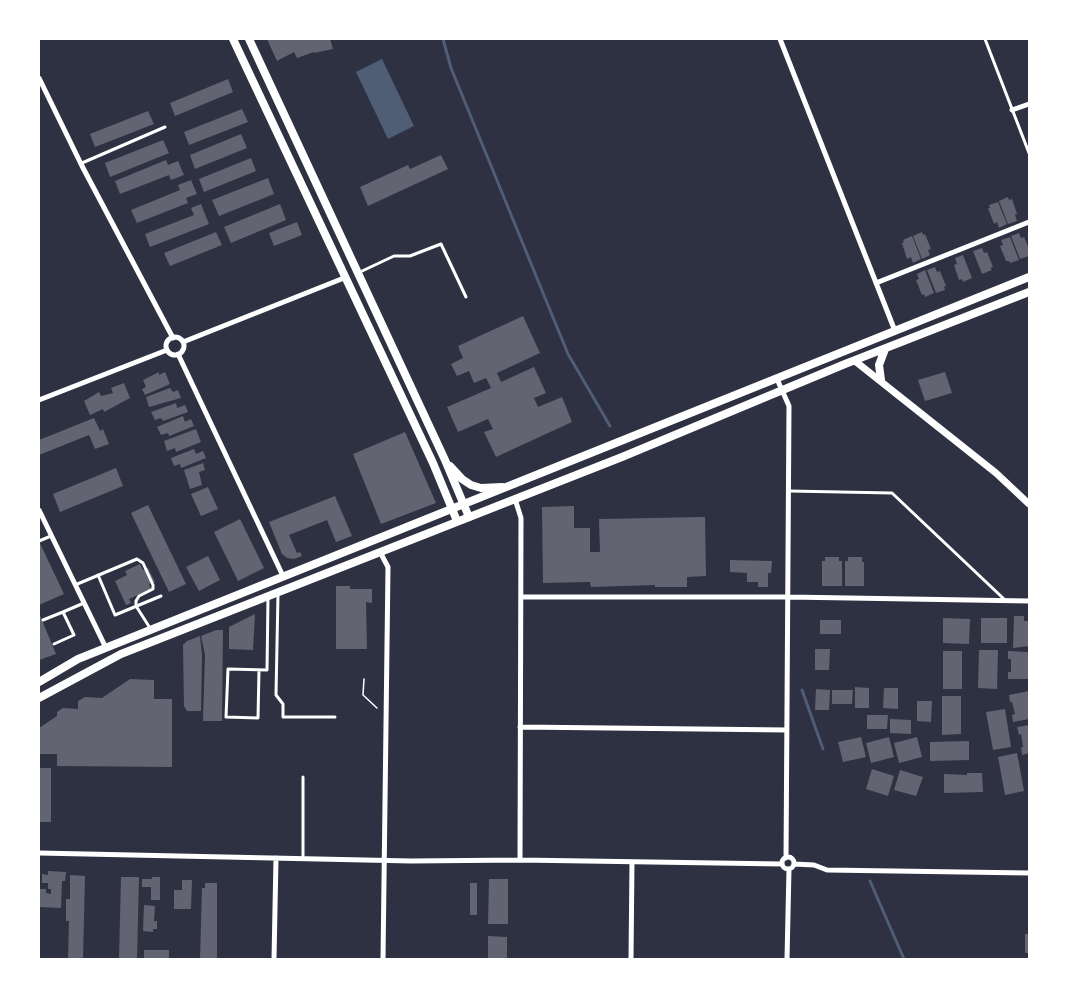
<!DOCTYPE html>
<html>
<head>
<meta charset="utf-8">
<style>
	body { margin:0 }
	#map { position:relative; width:1068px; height:998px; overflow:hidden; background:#2d3142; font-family:Manrope,sans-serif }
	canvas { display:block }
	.frame { position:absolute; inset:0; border:40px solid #fff; pointer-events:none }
</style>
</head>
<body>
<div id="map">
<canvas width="1068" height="998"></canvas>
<div class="frame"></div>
</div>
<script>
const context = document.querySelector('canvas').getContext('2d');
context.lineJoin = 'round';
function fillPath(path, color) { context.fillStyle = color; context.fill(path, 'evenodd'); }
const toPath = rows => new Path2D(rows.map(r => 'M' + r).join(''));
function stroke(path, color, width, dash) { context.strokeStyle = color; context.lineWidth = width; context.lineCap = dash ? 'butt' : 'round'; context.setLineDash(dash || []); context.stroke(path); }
const water = toPath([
	[382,59,414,126,388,139,356,72]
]);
const stream = toPath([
	[443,39,451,68,568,354,610,426],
	[802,690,823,749],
	[870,881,904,959]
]);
const building = toPath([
	[267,39,330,39,333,49,314,53,314,52,297,58,294,52,277,61],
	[228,79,233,92,175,116,170,103],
	[242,109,248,122,189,145,184,132],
	[148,111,154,124,95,147,90,134],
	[241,134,247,148,195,169,190,155],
	[163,140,169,153,110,177,105,163],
	[441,155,448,169,368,206,360,187,408,165,410,169],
	[251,158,256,171,204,192,199,179],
	[166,160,168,165,178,161,184,175,171,180,169,175,120,194,115,181],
	[268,178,274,194,219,216,212,200],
	[191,180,197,194,186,198,188,203,137,223,131,210,180,190,178,185],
	[1008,197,1009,200,1012,199,1017,214,1015,215,1017,221,1008,224,999,201],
	[998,202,1007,224,999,228,997,222,994,224,988,208,990,208,989,205],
	[201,204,209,224,150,247,145,234,194,215,191,208],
	[280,204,286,220,231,243,224,227],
	[297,222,302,235,274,246,269,233],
	[216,232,222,245,170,266,164,253],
	[922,232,923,235,925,234,931,249,928,250,930,255,922,259,913,236],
	[1019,233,1021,238,1024,237,1029,249,1029,256,1020,259,1011,236],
	[912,236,921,259,913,263,911,257,907,259,902,243,904,242,903,240],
	[1010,237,1019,260,1010,263,1009,261,1006,261,1000,246,1003,245,1001,240],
	[982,248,984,253,987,252,993,267,990,268,992,270,982,274,973,251],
	[963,255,972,278,963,282,962,279,959,280,954,265,957,264,955,258],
	[935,267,937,272,940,271,946,286,944,287,945,290,936,293,927,270],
	[925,270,934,293,925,297,924,294,922,295,916,280,919,279,917,274],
	[523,316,540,353,497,373,501,382,534,367,546,393,534,398,538,407,562,397,572,422,496,457,484,432,493,429,488,419,458,432,447,407,491,388,486,378,474,383,469,371,457,376,451,364,463,358,458,346],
	[159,372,159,375,165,372,170,384,145,395,142,389,146,387,143,380],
	[945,372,952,393,925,401,918,380],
	[124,383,130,398,104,412,103,409,90,415,84,401,99,392,101,396,113,393,111,388],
	[170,388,173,392,178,390,181,398,149,407,146,397],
	[176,403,177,408,185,405,188,412,163,421,161,418,155,420,151,412],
	[183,416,185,422,191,419,194,426,169,436,168,433,161,435,157,427],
	[94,418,100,431,103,429,109,444,95,449,89,435,39,455,39,440],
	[196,429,201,442,176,452,175,448,167,451,164,441],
	[405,432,436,503,381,524,353,454],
	[194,449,196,454,203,451,206,458,181,468,180,464,174,466,171,458],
	[203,463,205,470,199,472,202,485,190,489,184,470],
	[116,468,123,486,60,512,53,494],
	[208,487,218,509,201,516,191,494],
	[335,496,352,536,336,542,327,520,289,535,297,553,300,552,302,556,294,559,287,558,282,554,269,522],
	[148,505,186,584,169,592,131,513],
	[574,506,574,528,590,528,590,552,600,552,599,519,705,517,706,576,687,577,687,587,655,587,655,585,591,587,590,582,543,583,542,507],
	[240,519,264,568,238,581,214,532],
	[39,541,64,594,39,605],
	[208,556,220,580,199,591,186,567],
	[825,557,839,557,839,561,842,561,842,586,822,586,822,561,825,561],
	[848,557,862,557,862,562,864,562,864,586,845,586,845,561,848,561],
	[730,560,772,561,771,573,768,573,768,587,758,587,758,582,747,582,747,573,730,572],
	[140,564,143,570,148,568,155,582,149,584,151,589,129,599,131,603,126,605,115,581,127,575,125,571],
	[336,586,350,586,350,589,372,589,372,603,366,602,367,649,336,649],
	[39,613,56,654,39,660],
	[255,614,253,650,229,649,229,627],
	[1014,616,1024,616,1024,621,1029,621,1029,646,1013,648],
	[943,618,970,619,969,644,943,643],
	[981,618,1007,618,1007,643,981,643],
	[820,620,841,620,841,634,820,634],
	[216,630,223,630,222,721,203,721,205,655,201,636],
	[200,636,202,655,201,711,187,711,184,706,183,645,187,641],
	[815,649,830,649,829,670,815,670],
	[979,650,998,650,997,689,978,688],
	[943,651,962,651,962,689,943,689],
	[1008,651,1029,652,1029,679,1008,679,1008,672,1011,672,1011,659,1008,659],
	[130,679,154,680,154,699,172,699,172,767,57,766,57,754,39,754,39,728,57,716,57,712,63,708,78,709,78,701,85,697,102,698],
	[855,687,869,688,869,708,855,708],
	[884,688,898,688,898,709,883,708],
	[816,689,830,690,829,710,815,710],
	[832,690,853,690,852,704,832,704],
	[1029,691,1029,719,1013,722,1012,715,1015,714,1012,702,1010,702,1009,695],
	[942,696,961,696,961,734,942,735],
	[917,701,932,701,931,722,917,721],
	[1005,709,1011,747,993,750,986,712],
	[867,715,888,715,887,729,867,729],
	[890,719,911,720,911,734,890,733],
	[1029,725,1029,753,1022,755,1021,747,1023,747,1021,734,1019,735,1017,727],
	[861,737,866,757,843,762,838,742],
	[889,737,894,757,871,763,866,743],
	[917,737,922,757,899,763,894,743],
	[969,741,969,760,930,761,930,742],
	[1017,753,1024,791,1005,795,998,757],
	[39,768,51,768,51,822,39,822],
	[872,769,894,776,888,796,866,789],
	[900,770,923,777,916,796,894,790],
	[967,773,982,773,983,792,944,793,944,774,967,775],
	[48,871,66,872,65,881,62,881,61,908,39,907,39,889,46,889,46,893,51,894,51,889,48,889,48,883,42,883,42,874,48,875],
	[70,875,85,876,83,959,68,959,69,921,66,921,66,899,70,899],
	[121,877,139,877,137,959,119,959],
	[152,877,160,877,160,900,151,900,151,887,142,887,142,879,152,879],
	[489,879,508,879,508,924,488,924],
	[182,880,192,880,191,909,174,909,174,890,182,890],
	[205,883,217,883,217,959,200,959,202,888,205,888],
	[470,883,477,883,477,915,470,915],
	[144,905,155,906,154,921,157,921,157,929,153,929,153,932,143,931],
	[1025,934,1029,934,1029,953,1025,953],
	[488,936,507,937,507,959,488,959],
	[144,950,169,950,169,959,144,959]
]);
const path = toPath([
	[364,679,363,695,377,708]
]);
const service = toPath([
	[985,39,1029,153],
	[82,163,165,127],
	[360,272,394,256,410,256,441,244,466,297],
	[789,491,892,493,1004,599],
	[39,541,51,536],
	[98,575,115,615,161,596],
	[75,585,137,559,143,563,153,585,153,589,139,596,136,601,136,606,150,628],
	[278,594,276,695,283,704,283,717,335,717],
	[43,620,63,612],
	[54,644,74,635,63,612,84,603],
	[259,670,258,718,226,717,228,669,267,670,268,598],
	[303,858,303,777]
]);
const minor = toPath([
	[780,39,895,331],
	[39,78,82,166,173,338],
	[1012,110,1029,104],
	[876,283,1029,222],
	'166 346a9 9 0 1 1 18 0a9 9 0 1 1-18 0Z',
	[183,342,344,278],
	[178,354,283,576],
	[777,379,789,406,786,858],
	[39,400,167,350],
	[515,499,521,518,520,860],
	[39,510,106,648],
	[380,552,388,567,383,959],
	[521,597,789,597,1029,601],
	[520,727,787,730],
	[39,853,411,861,520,860,782,864],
	'782 863a6 6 0 1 1 12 0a6 6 0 1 1-12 0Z',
	[794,864,814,865,827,870,1029,873],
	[274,959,276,858],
	[631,959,632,862],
	[787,959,789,869]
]);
const tertiary = toPath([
	[855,361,996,473,1029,504]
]);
const secondary = toPath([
	[233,39,433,463,457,521],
	[249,39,445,460,469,517],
	[450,466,462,479,471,485,481,488,502,487]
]);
const primary = toPath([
	[881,380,879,365,885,349],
	[39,682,78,659,1029,277],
	[39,698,121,654,622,457,845,364,1029,292]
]);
fillPath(water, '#4f5d75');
stroke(stream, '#4f5d75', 3);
fillPath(building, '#626471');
stroke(path, '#fff', 1.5);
stroke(service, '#fff', 3);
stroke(minor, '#fff', 5);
stroke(tertiary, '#fff', 7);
stroke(secondary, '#fff', 8);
stroke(primary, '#fff', 8);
</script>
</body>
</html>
